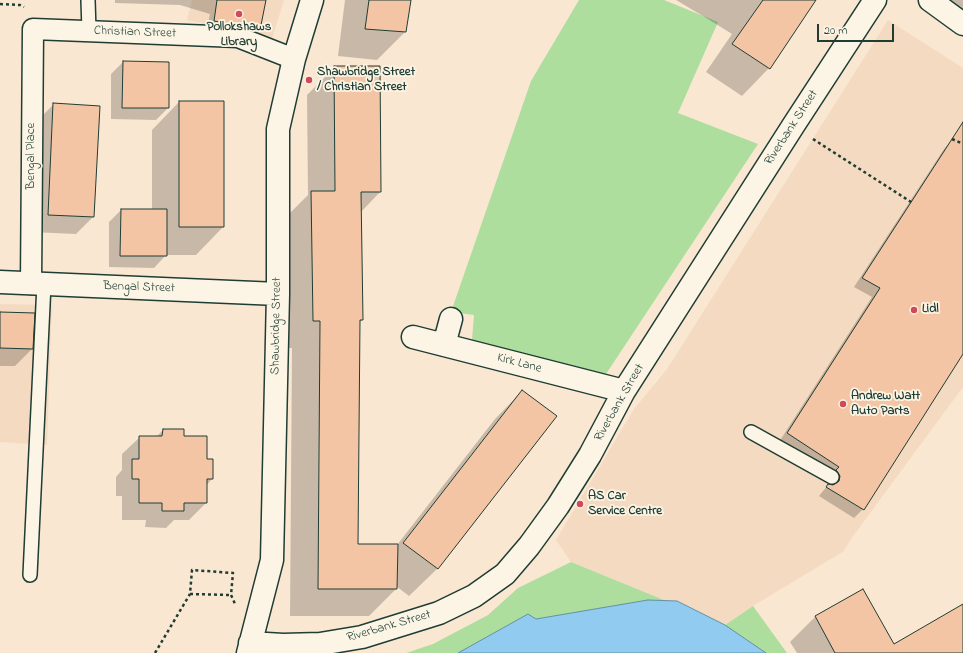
<!DOCTYPE html>
<html>
<head>
<meta charset="utf-8">
<style>
	body { margin:0 }
	#map { position:relative; width:963px; height:653px; overflow:hidden; background:#fae7d2; font-family:"Indie Flower",sans-serif }
	canvas { display:block }
	.scale { position:absolute; left:817px; top:24px; width:77px; height:18px; box-sizing:border-box; border:2px solid #1f3d34; border-top:0; padding-left:5px; font-size:12px; line-height:14px; white-space:nowrap; color:#1f3d34; -webkit-text-stroke:3px #fcf5e5; paint-order:stroke }
</style>
</head>
<body>
<div id="map">
<canvas width="963" height="653"></canvas>
<div class="scale">20 m</div>
</div>
<script>
const context = document.querySelector('canvas').getContext('2d');
context.lineJoin = 'round';
function fillPath(path, color) { context.fillStyle = color; context.fill(path, 'evenodd'); }
const toPath = rows => new Path2D(rows.map(r => 'M' + r).join(''));
function stroke(path, color, width, dash) { context.strokeStyle = color; context.lineWidth = width; context.lineCap = dash ? 'butt' : 'round'; context.setLineDash(dash || []); context.stroke(path); }
function write(font, color, halo, rows, align = 'center') {
  context.font = font + ' "Indie Flower",sans-serif'; context.lineWidth = 3.5; context.setLineDash([]); context.textBaseline = 'middle'; context.strokeStyle = halo; context.fillStyle = color; for (const [text, x, y, turn = 0] of rows) {
    context.save(); context.translate(x, y); context.rotate((+turn || 0) * Math.PI / 180); context.textAlign = isNaN(turn) ? turn : align; if (halo) context.strokeText(text, 0, 0); context.fillText(text, 0, 0); context.restore();
  }
}
const built = toPath([
	[192,0,284,0,272,39,187,20],
	[888,20,963,68,963,387,851,539,844,551,753,606,725,625,571,562,556,540,634,409,667,369],
	[0,304,52,305,47,445,0,442]
]);
const green = toPath([
	[579,0,664,0,718,22,678,113,758,144,606,374,472,340,474,315,451,312,531,81],
	[571,562,725,625,753,606,787,653,406,653,433,644,488,615,518,588]
]);
const water = toPath([
	[648,600,677,601,725,625,766,653,458,653,528,614,536,619,648,600]
]);
const shadow = toPath([
	[115,0,265,0,259,29,252,36,207,28,210,14,180,5,115,3],
	[345,0,410,0,405,32,377,60,338,56],
	[676,0,814,0,769,68,742,96,706,72,732,34,703,16],
	[951,0,963,0,963,8],
	[123,62,168,108,156,120,111,119,111,74],
	[335,67,380,192,361,212,362,320,359,323,357,545,397,545,495,419,522,391,555,416,437,569,409,596,396,586,396,589,369,616,290,616,292,348,286,348,284,219,308,195,307,95],
	[179,102,223,102,223,227,196,255,166,255,154,268,109,267,109,222,121,210,152,210,152,130],
	[54,104,93,217,76,234,31,232,36,122],
	[952,140,963,147,963,352,863,509,854,518,819,496,828,485,832,486,828,480,779,442,872,297,854,287,944,149],
	[0,313,32,349,15,366,0,366],
	[163,430,183,437,206,460,212,460,212,479,206,486,206,503,189,520,174,520,166,528,145,527,146,520,122,520,122,496,116,496,116,477,122,470,122,454,140,437,156,437],
	[862,590,893,645,963,605,963,653,797,653,790,642,815,617]
]);
const building = toPath([
	[217,0,266,0,260,30,214,21,217,0],
	[369,0,411,0,406,32,365,29,369,0],
	[763,0,816,0,770,69,732,44,763,0],
	[123,61,169,62,169,108,122,108,123,61],
	[334,66,380,66,381,192,361,192,363,320,360,320,358,544,398,544,397,589,318,589,320,321,313,321,311,191,335,191,334,66],
	[179,101,224,101,224,227,179,227,179,101],
	[53,103,100,106,94,217,48,215,53,103],
	[963,122,963,354,864,510,826,487,828,484,833,485,839,481,840,476,836,470,839,467,787,433,880,288,862,278,963,122],
	[121,209,167,209,167,256,120,256,121,209],
	[0,312,35,313,33,349,0,348,0,312],
	[522,390,557,416,438,569,403,543,522,390],
	[163,429,184,429,184,436,207,436,207,459,213,459,213,479,207,479,207,503,184,503,184,511,162,511,162,503,139,503,139,479,132,479,132,459,139,459,139,436,162,436,163,429],
	[863,589,894,644,963,604,963,653,835,653,815,616,863,589]
]);
const path = toPath([
	[0,4,20,5,24,7],
	[813,139,911,202],
	[952,139,963,144],
	[190,594,231,595],
	[155,653,190,594,192,570,233,573,231,595,235,604]
]);
const service = toPath([
	[88,0,89,31],
	[751,432,832,477],
	[30,575,44,284]
]);
const pedestrian = toPath([
	[31,284,33,29,238,37,294,59]
]);
const minor = toPath([
	[0,282,278,294],
	[413,337,624,391],
	[444,345,451,319],
	[250,643,283,645,320,644,362,637,439,613,474,596,505,574,529,546,558,506,590,455,624,391,793,126,875,0],
	[248,653,272,560,278,294,278,129,294,59,312,0]
]);
const tertiary = toPath([
	[930,0,963,24]
]);
const markers = [
	[239,14,4,"#d1495b"],
	[309,80,4,"#d1495b"],
	[914,310,4,"#d1495b"],
	[843,404,4,"#d1495b"],
	[580,504,4,"#d1495b"]
];
const poiNames = [
	["Pollokshaws",239,28,"center"],
	["Library",239,43,"center"],
	["Shawbridge Street",317,73],
	["/ Christian Street",317,88],
	["Lidl",922,310],
	["Andrew Watt",851,397],
	["Auto Parts",851,412],
	["AS Car",588,497],
	["Service Centre",588,512]
];
const streetNames = [
	["Christian Street",135,33,2],
	["Riverbank Street",792,128,-57],
	["Bengal Place",32,156,-90],
	["Bengal Street",139,288,2],
	["Shawbridge Street",277,326,-89],
	["Kirk Lane",519,364,15],
	["Riverbank Street",620,403,-60],
	["Riverbank Street",389,627,-16]
];
fillPath(built, '#f4dac1');
fillPath(green, '#adde9e');
fillPath(water, '#91cbf0');
stroke(water, '#6392a5', 1);
fillPath(shadow, '#0003');
fillPath(building, '#f4c5a4');
stroke(building, '#1f3d34', 1);
stroke(service, '#1f3d34', 16);
stroke(pedestrian, '#1f3d34', 23);
stroke(minor, '#1f3d34', 25);
stroke(tertiary, '#1f3d34', 25);
stroke(path, '#1f3d34', 2.5, [3, 3]);
stroke(service, '#fcf5e5', 13);
stroke(pedestrian, '#fcf5e5', 20);
stroke(minor, '#fcf5e5', 22);
stroke(tertiary, '#fcf5e5', 22);
for (const [x, y, r, color] of markers) { const dot = new Path2D(); dot.arc(x, y, r, 0, 2 * Math.PI); context.fillStyle = color; context.fill(dot); stroke(dot, '#fcf5e5', 1.5); }
write('bold 13px', '#1f3d34', '#fcf5e5', poiNames, 'left');
write('13px', '#1f3d34', '#fcf5e5', streetNames);
</script>
</body>
</html>
